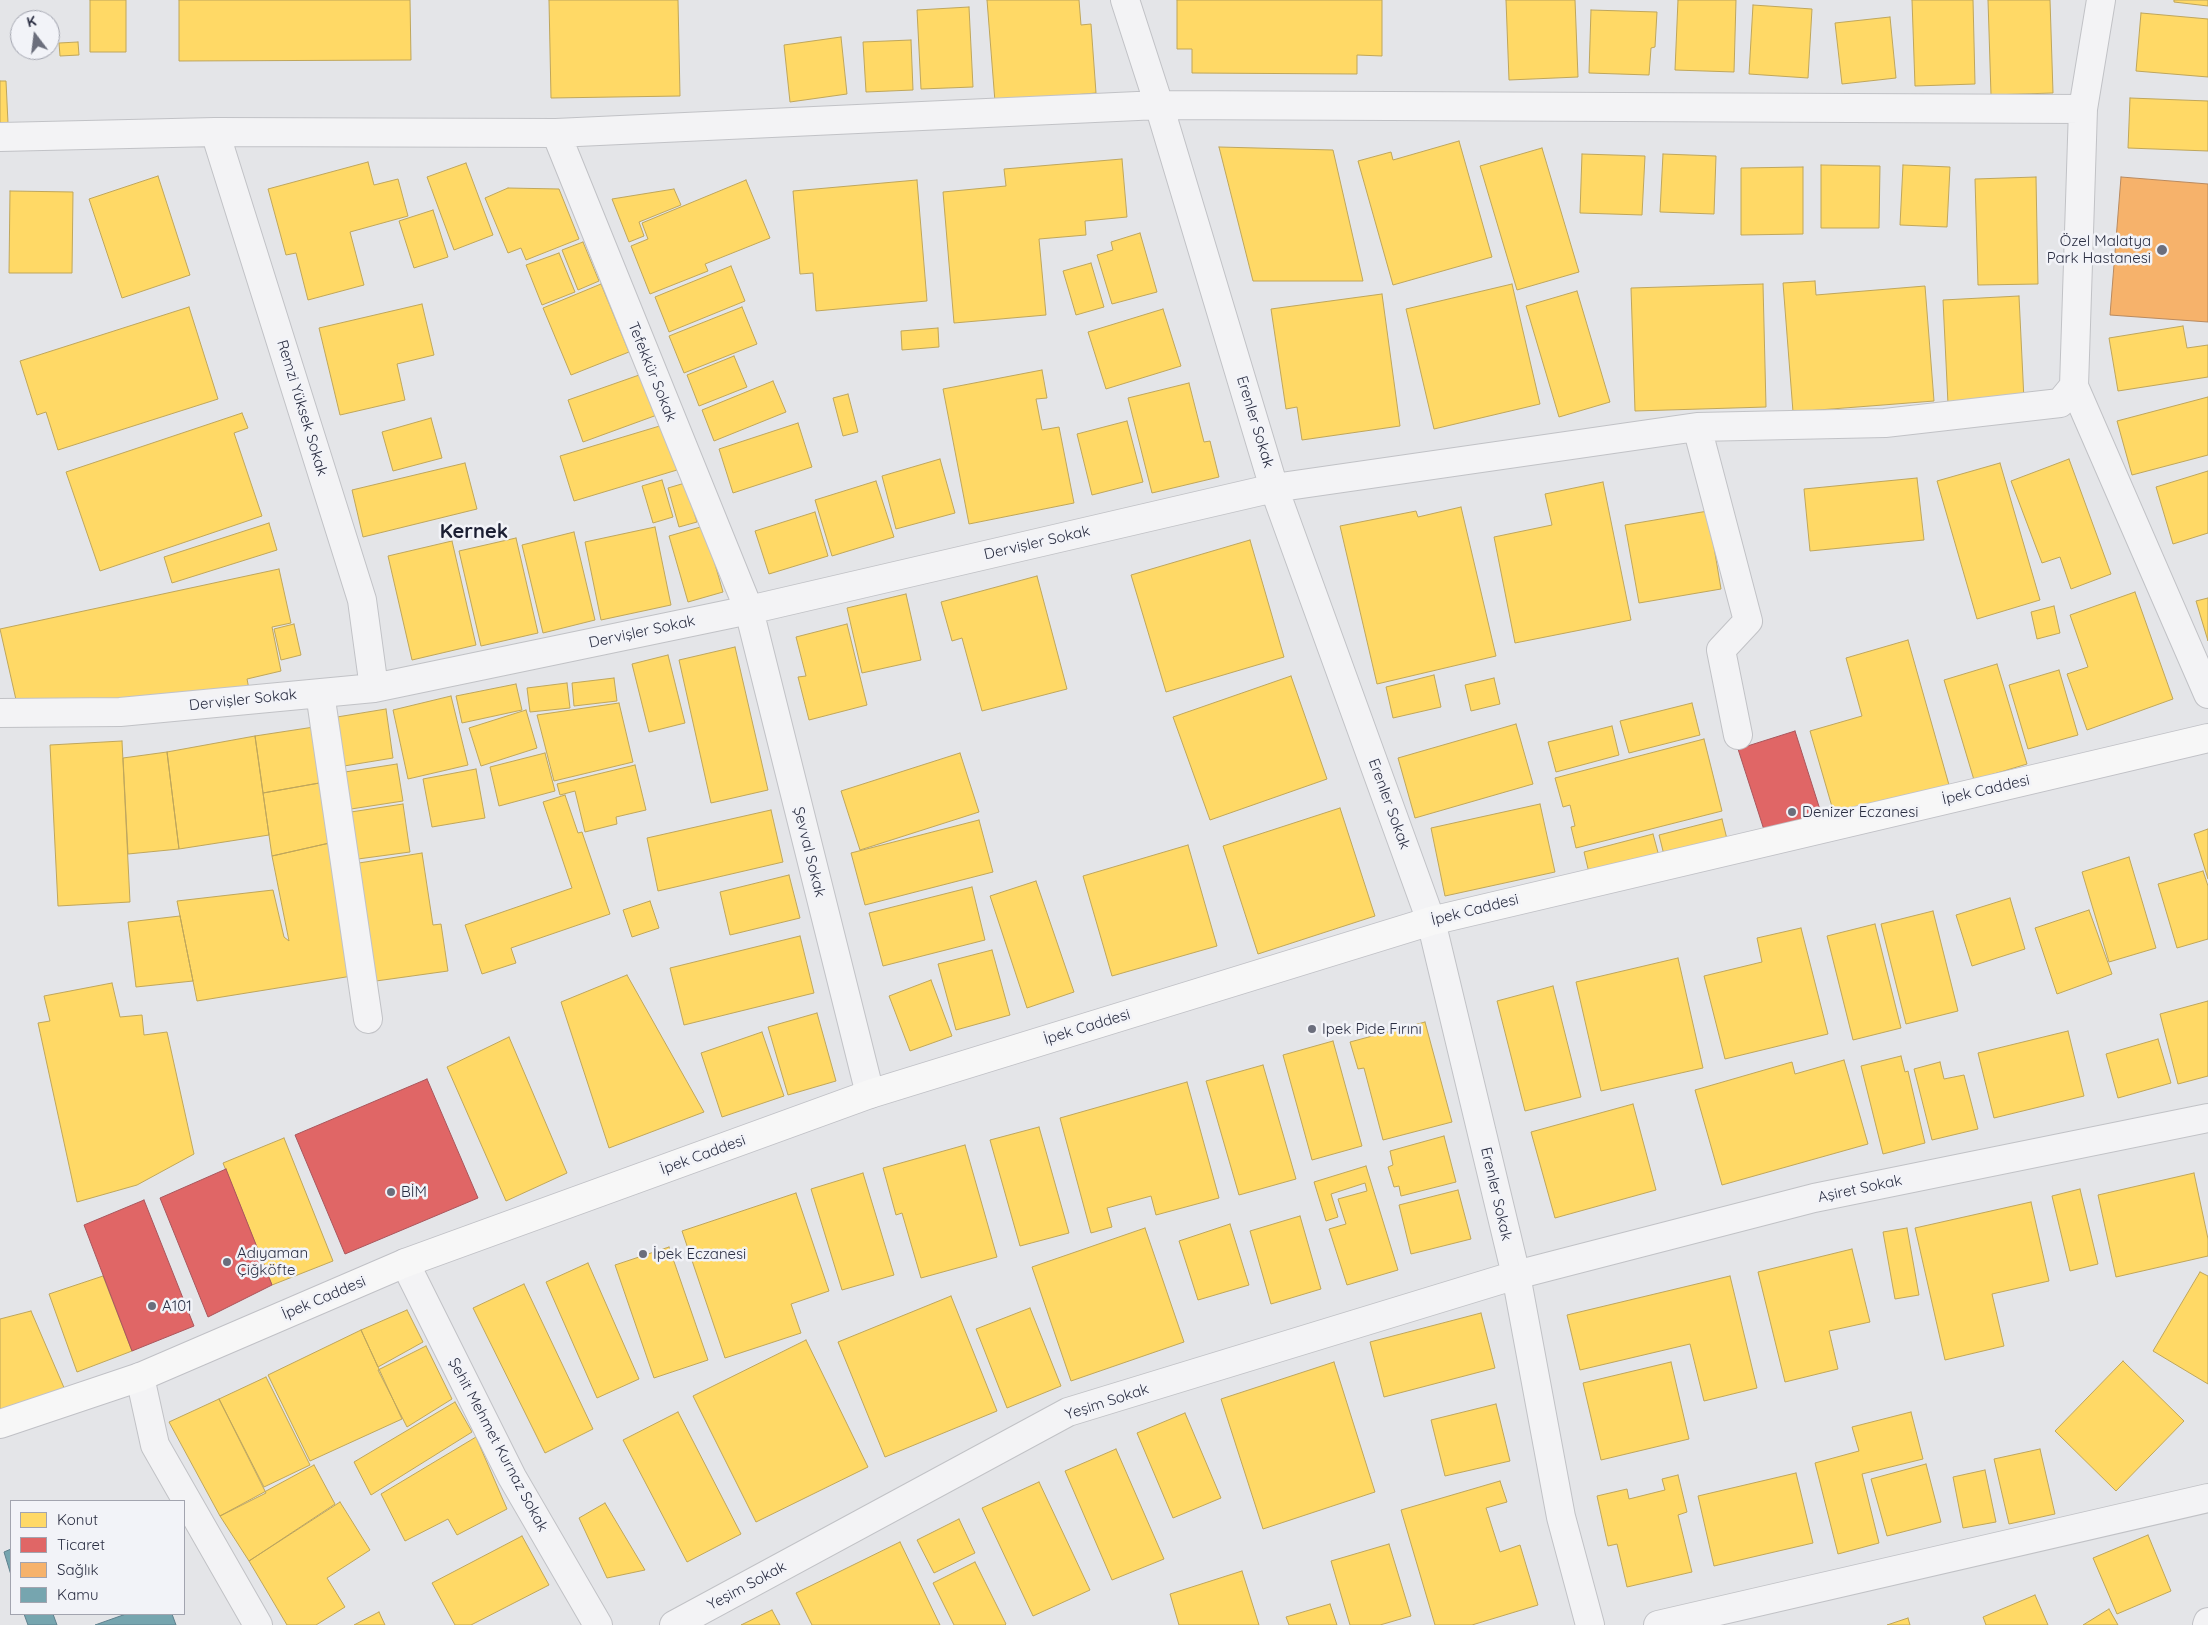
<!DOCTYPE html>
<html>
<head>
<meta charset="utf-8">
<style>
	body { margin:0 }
	#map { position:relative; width:2208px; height:1625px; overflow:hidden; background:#e4e5e8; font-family:Quicksand,sans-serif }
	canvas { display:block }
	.legend { position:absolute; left:10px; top:1500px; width:175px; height:115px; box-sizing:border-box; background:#f2f3f8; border:1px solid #a2a4af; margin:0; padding:6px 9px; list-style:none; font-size:15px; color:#2a2e42 }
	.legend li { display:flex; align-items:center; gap:10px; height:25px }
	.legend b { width:25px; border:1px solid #a2a4af }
	.north { position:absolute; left:10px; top:10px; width:50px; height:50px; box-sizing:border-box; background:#f2f3f8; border:1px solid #a2a4af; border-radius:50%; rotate:345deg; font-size:14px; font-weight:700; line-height:20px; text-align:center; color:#2a2e42 }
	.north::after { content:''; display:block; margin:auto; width:18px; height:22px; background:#6b6e7c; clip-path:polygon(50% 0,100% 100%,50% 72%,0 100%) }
</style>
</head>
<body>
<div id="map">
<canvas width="2208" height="1625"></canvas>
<ul class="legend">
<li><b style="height:14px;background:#ffd966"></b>Konut</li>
<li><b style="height:14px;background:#e06666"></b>Ticaret</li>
<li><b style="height:14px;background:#f6b26b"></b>Sağlık</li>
<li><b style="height:14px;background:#76a5af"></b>Kamu</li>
</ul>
<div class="north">K</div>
</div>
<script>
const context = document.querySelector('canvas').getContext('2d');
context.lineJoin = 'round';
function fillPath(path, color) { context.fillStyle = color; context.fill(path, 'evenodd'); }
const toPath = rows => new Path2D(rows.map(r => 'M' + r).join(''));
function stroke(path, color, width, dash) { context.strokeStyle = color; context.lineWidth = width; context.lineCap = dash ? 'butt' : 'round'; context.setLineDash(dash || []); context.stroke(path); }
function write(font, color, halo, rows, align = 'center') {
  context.font = font + ' Quicksand,sans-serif'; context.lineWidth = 5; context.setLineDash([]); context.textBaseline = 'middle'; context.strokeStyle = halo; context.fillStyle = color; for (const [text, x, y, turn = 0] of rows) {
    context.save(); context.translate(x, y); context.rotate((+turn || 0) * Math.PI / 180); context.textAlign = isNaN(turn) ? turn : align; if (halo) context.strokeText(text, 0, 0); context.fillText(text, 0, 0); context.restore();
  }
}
const homes = toPath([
	[90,0,126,0,126,52,90,52,90,0],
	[179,0,410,0,411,60,179,61,179,0],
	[549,0,678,0,680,96,551,98,549,0],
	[987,0,1079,0,1081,25,1091,24,1096,93,995,102,987,0],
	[1177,0,1382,0,1382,56,1357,55,1357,74,1192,73,1192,49,1177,49,1177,0],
	[1506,0,1575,0,1578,77,1509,80,1506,0],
	[1678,0,1736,0,1734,72,1675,70,1678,0],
	[1912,0,1973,0,1975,84,1915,86,1912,0],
	[1988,0,2050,0,2053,93,1991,95,1988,0],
	[2174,0,2208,0,2208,6,2174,2,2174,0],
	[1753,5,1812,9,1808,78,1749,74,1753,5],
	[969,7,973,87,921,89,917,10,969,7],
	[1591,10,1657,12,1655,47,1651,48,1649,75,1589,73,1591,10],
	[2141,13,2208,19,2208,77,2136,71,2141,13],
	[1890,17,1896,78,1842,84,1835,23,1890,17],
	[841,37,847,94,790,102,784,45,841,37],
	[911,40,913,90,866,92,863,42,911,40],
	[78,42,79,55,60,56,59,43,78,42],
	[0,81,6,81,8,123,0,124,0,81],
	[2130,98,2208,101,2208,151,2128,148,2130,98],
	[1459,141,1492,257,1393,285,1358,161,1391,152,1393,160,1459,141],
	[1219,147,1333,150,1363,281,1253,281,1219,147],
	[1542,148,1579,272,1517,290,1480,166,1542,148],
	[1582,154,1645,156,1642,215,1580,213,1582,154],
	[1663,154,1716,156,1714,214,1660,212,1663,154],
	[1122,159,1127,217,1085,221,1086,235,1039,239,1046,315,954,323,943,192,1006,186,1004,169,1122,159],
	[368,162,374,185,398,179,408,216,350,232,364,285,308,300,296,253,286,255,268,189,368,162],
	[466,163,493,235,454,250,427,177,466,163],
	[1821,165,1880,166,1879,228,1821,228,1821,165],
	[1903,165,1950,167,1947,227,1900,225,1903,165],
	[1803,167,1803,234,1741,235,1741,168,1803,167],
	[158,176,190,275,122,298,89,199,158,176],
	[2036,177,2038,284,1978,285,1975,179,2036,177],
	[746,180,770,238,705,264,708,271,650,294,631,246,648,239,642,223,746,180],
	[917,180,927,301,816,311,813,273,800,274,793,191,917,180],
	[508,188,559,189,579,239,526,260,521,248,508,253,485,198,508,188],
	[674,189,681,205,639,222,644,236,629,242,612,199,674,189],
	[10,191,73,192,72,273,9,273,10,191],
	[433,210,448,257,414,268,399,221,433,210],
	[1140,233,1157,292,1112,304,1097,255,1113,250,1111,242,1140,233],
	[583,242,599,281,578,290,562,250,583,242],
	[559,253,575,292,542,305,526,265,559,253],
	[1091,263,1104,307,1076,315,1063,271,1091,263],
	[731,266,745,301,669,332,655,297,731,266],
	[1815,281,1816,295,1925,286,1934,401,1793,412,1783,283,1815,281],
	[601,284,629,352,571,375,543,308,601,284],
	[1512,284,1540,404,1434,429,1406,309,1512,284],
	[1763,284,1766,407,1635,411,1631,288,1763,284],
	[1577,291,1610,402,1559,417,1526,306,1577,291],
	[1382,294,1400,426,1302,440,1297,407,1286,409,1271,309,1382,294],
	[2019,296,2024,400,1948,404,1943,300,2019,296],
	[422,304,434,355,397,364,405,400,340,415,319,328,422,304],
	[189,307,218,399,58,450,46,412,37,415,20,361,189,307],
	[742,307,757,344,684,373,669,336,742,307],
	[1163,309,1181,366,1106,389,1088,332,1163,309],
	[2183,326,2187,348,2208,345,2208,377,2118,391,2109,338,2183,326],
	[938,328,939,347,902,350,901,331,938,328],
	[734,356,747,387,699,406,687,375,734,356],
	[1042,370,1047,398,1036,399,1042,430,1059,427,1074,503,969,524,943,389,1042,370],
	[642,374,657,415,583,442,568,400,642,374],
	[773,381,786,412,714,441,702,410,773,381],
	[1189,383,1204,442,1210,441,1219,477,1152,493,1128,398,1189,383],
	[848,394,858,432,843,436,833,398,848,394],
	[2208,397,2208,455,2132,475,2117,421,2208,397],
	[242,413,248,428,234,433,262,516,100,571,66,472,242,413],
	[431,418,442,458,393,471,382,432,431,418],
	[1127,421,1143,482,1092,495,1077,434,1127,421],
	[798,423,812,467,733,493,719,449,798,423],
	[663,425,677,470,574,501,560,456,663,425],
	[940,459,955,513,896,529,882,476,940,459],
	[2069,459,2111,574,2071,589,2060,557,2042,563,2011,481,2069,459],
	[465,463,477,509,363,537,352,490,465,463],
	[2000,463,2040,600,1977,619,1937,481,2000,463],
	[2208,471,2208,533,2173,544,2156,487,2208,471],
	[1917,478,1924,540,1810,551,1804,489,1917,478],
	[662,480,673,517,653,523,642,486,662,480],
	[876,481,894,537,832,556,815,500,876,481],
	[1603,482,1631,620,1515,643,1494,537,1552,525,1545,494,1603,482],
	[685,483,697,522,679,527,668,488,685,483],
	[1461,507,1496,656,1377,684,1340,526,1416,511,1418,517,1461,507],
	[1708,511,1721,589,1639,603,1625,525,1708,511],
	[815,512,828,556,769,574,755,531,815,512],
	[269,523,277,550,172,583,164,557,269,523],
	[704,526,723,592,688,602,669,536,704,526],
	[655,527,671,605,601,620,585,542,655,527],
	[574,532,595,620,543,633,522,545,574,532],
	[516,538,538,633,481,646,459,551,516,538],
	[1250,540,1284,657,1166,692,1131,575,1250,540],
	[452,541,476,645,412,660,388,556,452,541],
	[279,569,291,623,272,627,281,671,247,679,249,689,19,713,0,629,279,569],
	[1037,576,1067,689,982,711,962,638,952,641,941,602,1037,576],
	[2135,592,2173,699,2087,730,2067,674,2088,667,2070,615,2135,592],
	[906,594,921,660,862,673,847,608,906,594],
	[2208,598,2208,641,2196,601,2208,598],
	[2054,606,2060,633,2037,639,2031,612,2054,606],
	[294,624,301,655,281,660,274,629,294,624],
	[847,624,867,705,809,720,798,677,806,676,796,637,847,624],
	[1908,640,1949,785,1835,817,1810,731,1862,716,1846,658,1908,640],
	[735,647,768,790,711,803,679,660,735,647],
	[668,655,685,723,649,732,632,664,668,655],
	[1997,664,2027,764,1974,780,1944,680,1997,664],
	[2059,670,2078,735,2028,749,2009,685,2059,670],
	[1434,675,1441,707,1393,718,1386,687,1434,675],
	[1291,676,1327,779,1210,820,1173,717,1291,676],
	[614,678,617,701,574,706,572,683,614,678],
	[1494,678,1500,704,1471,711,1465,685,1494,678],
	[567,683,570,708,530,712,527,688,567,683],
	[516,684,522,710,462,723,456,696,516,684],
	[451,696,468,765,408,779,393,710,451,696],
	[619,703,633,762,554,781,537,715,619,703],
	[1692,703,1700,735,1629,753,1620,721,1692,703],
	[386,709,393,758,344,766,337,717,386,709],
	[526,710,537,748,481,766,469,728,526,710],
	[1516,724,1533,784,1415,818,1398,758,1516,724],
	[1612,726,1619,755,1556,772,1548,742,1612,726],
	[314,727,325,782,263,793,255,736,314,727],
	[255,736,269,835,179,849,167,752,255,736],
	[1704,739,1722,811,1576,848,1571,827,1575,826,1570,805,1563,807,1555,778,1704,739],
	[122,741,130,902,58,906,50,745,122,741],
	[167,752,179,849,128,854,123,758,167,752],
	[545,753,555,791,499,806,490,767,545,753],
	[960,753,979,812,860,850,841,791,960,753],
	[397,764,403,801,351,809,345,772,397,764],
	[635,765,646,810,616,817,617,824,585,832,575,791,560,795,557,784,635,765],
	[476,769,485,818,432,827,423,779,476,769],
	[325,782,334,842,272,856,263,793,325,782],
	[565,795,578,833,582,832,610,914,511,948,516,963,482,974,465,925,572,888,543,802,565,795],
	[403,804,410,852,358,859,351,812,403,804],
	[1540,804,1555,872,1445,896,1431,828,1540,804],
	[1340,808,1375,916,1258,954,1223,846,1340,808],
	[771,810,783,862,658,891,647,838,771,810],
	[1722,819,1728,843,1665,859,1659,835,1722,819],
	[979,820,993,872,865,905,851,853,979,820],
	[2208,829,2208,879,2194,834,2208,829],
	[1653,834,1660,860,1590,877,1584,852,1653,834],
	[334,842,352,976,197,1001,177,901,273,890,284,937,289,941,272,856,334,842],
	[1188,845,1217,946,1112,976,1083,876,1188,845],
	[422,853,433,925,441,924,448,971,376,981,359,863,422,853],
	[2129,857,2156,948,2109,962,2082,872,2129,857],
	[2203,871,2208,886,2208,939,2177,948,2158,884,2203,871],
	[789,875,800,918,730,935,720,892,789,875],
	[1036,881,1074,992,1027,1008,990,896,1036,881],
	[972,887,985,940,883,966,869,913,972,887],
	[2010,898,2025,949,1972,966,1956,915,2010,898],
	[650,901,659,928,632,937,623,910,650,901],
	[2089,910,2112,974,2057,994,2035,928,2089,910],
	[1933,911,1958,1011,1906,1024,1881,924,1933,911],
	[180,916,193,981,136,987,128,922,180,916],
	[1875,924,1901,1028,1853,1040,1827,936,1875,924],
	[1801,928,1828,1034,1725,1059,1704,976,1762,962,1757,938,1801,928],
	[800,936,814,993,684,1025,670,968,800,936],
	[992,950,1010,1015,956,1030,938,964,992,950],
	[1678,958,1703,1068,1601,1091,1576,982,1678,958],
	[627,975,704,1112,609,1148,561,1002,627,975],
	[931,980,952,1036,910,1051,889,996,931,980],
	[112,983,120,1017,142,1015,144,1035,167,1032,194,1154,137,1185,77,1202,38,1023,50,1021,44,996,112,983],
	[1553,986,1581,1097,1525,1111,1497,1001,1553,986],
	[2208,1001,2208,1076,2178,1084,2160,1014,2208,1001],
	[817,1013,836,1081,788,1095,768,1027,817,1013],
	[1425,1022,1452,1122,1383,1140,1364,1068,1358,1069,1350,1042,1425,1022],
	[2068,1031,2084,1096,1994,1118,1978,1053,2068,1031],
	[762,1032,784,1096,722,1117,701,1053,762,1032],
	[509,1037,567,1173,506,1201,447,1067,509,1037],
	[2158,1039,2171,1083,2118,1098,2106,1054,2158,1039],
	[1333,1041,1362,1146,1312,1160,1283,1055,1333,1041],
	[1901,1056,1905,1072,1908,1071,1925,1143,1883,1154,1861,1066,1901,1056],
	[1844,1060,1868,1144,1722,1185,1695,1090,1792,1062,1795,1074,1844,1060],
	[1940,1062,1944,1079,1964,1075,1978,1129,1932,1140,1914,1069,1940,1062],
	[1263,1065,1296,1179,1239,1195,1206,1081,1263,1065],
	[1187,1082,1219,1198,1156,1215,1151,1196,1107,1208,1112,1227,1091,1233,1060,1118,1187,1082],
	[1633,1104,1656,1190,1555,1218,1531,1132,1633,1104],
	[1039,1127,1069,1233,1020,1246,990,1140,1039,1127],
	[1444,1136,1456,1182,1401,1196,1399,1186,1394,1187,1388,1167,1393,1165,1390,1151,1444,1136],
	[284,1138,333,1261,272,1285,223,1163,284,1138],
	[965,1145,997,1257,921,1278,902,1213,896,1215,883,1168,965,1145],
	[1366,1166,1398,1270,1347,1285,1329,1229,1346,1224,1338,1199,1367,1191,1365,1183,1331,1194,1338,1217,1326,1221,1314,1182,1366,1166],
	[863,1173,894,1275,842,1290,811,1189,863,1173],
	[2194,1173,2208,1239,2208,1256,2116,1277,2098,1195,2194,1173],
	[2080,1189,2098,1264,2070,1271,2052,1196,2080,1189],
	[1458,1190,1471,1239,1411,1254,1399,1205,1458,1190],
	[796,1193,829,1291,791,1304,801,1333,725,1358,682,1231,796,1193],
	[2031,1202,2049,1281,1992,1294,2004,1346,1945,1360,1915,1228,2031,1202],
	[1300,1216,1321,1289,1271,1304,1250,1231,1300,1216],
	[1230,1224,1249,1285,1198,1300,1179,1241,1230,1224],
	[1145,1228,1184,1342,1071,1381,1032,1267,1145,1228],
	[1907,1228,1919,1295,1895,1299,1883,1232,1907,1228],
	[669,1247,708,1360,654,1378,615,1265,669,1247],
	[1852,1249,1870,1322,1829,1331,1838,1369,1785,1382,1758,1272,1852,1249],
	[588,1263,639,1379,597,1398,546,1282,588,1263],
	[2200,1272,2208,1276,2208,1384,2153,1351,2200,1272],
	[103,1276,132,1351,77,1372,49,1294,103,1276],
	[1730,1276,1757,1388,1704,1401,1690,1344,1580,1370,1567,1315,1730,1276],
	[524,1284,593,1429,545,1453,473,1308,524,1284],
	[951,1296,997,1411,885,1457,838,1342,951,1296],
	[1030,1308,1061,1386,1007,1408,976,1329,1030,1308],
	[407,1310,423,1342,378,1367,361,1330,407,1310],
	[31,1311,65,1390,0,1416,0,1319,31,1311],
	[1481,1313,1495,1368,1384,1397,1370,1342,1481,1313],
	[361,1330,402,1419,310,1461,268,1375,361,1330],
	[806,1340,868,1467,756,1522,693,1396,806,1340],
	[426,1346,452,1399,407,1427,378,1370,426,1346],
	[2123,1361,2184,1421,2116,1491,2055,1431,2123,1361],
	[1334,1362,1375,1492,1263,1529,1221,1399,1334,1362],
	[1671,1362,1689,1439,1601,1460,1583,1383,1671,1362],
	[266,1377,310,1465,264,1487,219,1399,266,1377],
	[219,1399,266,1493,220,1516,169,1422,219,1399],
	[455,1402,472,1432,371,1495,354,1462,455,1402],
	[1496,1404,1510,1461,1445,1476,1431,1420,1496,1404],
	[678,1412,741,1534,687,1562,623,1440,678,1412],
	[1911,1412,1923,1459,1862,1474,1879,1543,1838,1554,1815,1463,1859,1451,1852,1427,1911,1412],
	[1185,1413,1221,1498,1173,1518,1137,1433,1185,1413],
	[476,1437,507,1509,457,1535,448,1519,405,1541,381,1494,476,1437],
	[1116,1449,1164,1559,1112,1580,1065,1471,1116,1449],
	[2040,1449,2055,1514,2009,1524,1994,1459,2040,1449],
	[1926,1464,1941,1522,1887,1536,1871,1479,1926,1464],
	[314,1465,335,1504,249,1561,220,1516,314,1465],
	[1985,1470,1996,1522,1963,1528,1953,1477,1985,1470],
	[1796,1473,1813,1543,1714,1566,1698,1496,1796,1473],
	[1678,1475,1687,1512,1678,1515,1692,1572,1627,1587,1617,1544,1608,1546,1597,1496,1627,1489,1629,1499,1665,1490,1662,1479,1678,1475],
	[1500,1481,1507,1502,1486,1508,1500,1552,1520,1545,1538,1605,1472,1625,1435,1625,1401,1510,1500,1481],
	[1039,1482,1090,1590,1033,1616,982,1508,1039,1482],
	[340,1502,370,1550,327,1578,345,1607,316,1625,287,1625,249,1561,340,1502],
	[605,1503,645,1570,607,1578,579,1518,605,1503],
	[959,1519,975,1553,934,1573,917,1540,959,1519],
	[2148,1535,2171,1591,2117,1614,2093,1558,2148,1535],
	[522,1536,549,1585,471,1625,455,1625,432,1583,522,1536],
	[900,1542,940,1625,812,1625,796,1593,900,1542],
	[1389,1544,1411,1616,1380,1625,1350,1625,1331,1561,1389,1544],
	[975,1562,1006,1624,1005,1625,954,1625,933,1583,975,1562],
	[1242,1571,1259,1625,1179,1625,1170,1594,1242,1571],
	[2035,1595,2048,1625,1986,1625,1983,1617,2035,1595],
	[1330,1604,1337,1625,1289,1625,1286,1617,1330,1604],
	[2109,1609,2118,1625,2083,1625,2109,1609],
	[772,1610,780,1625,741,1625,772,1610],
	[379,1612,385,1625,354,1625,379,1612],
	[1908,1618,1910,1625,1887,1625,1908,1618]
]);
const shops = toPath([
	[1795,731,1822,816,1765,833,1738,749,1795,731],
	[427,1079,478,1198,345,1254,295,1135,427,1079],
	[226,1169,272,1285,208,1317,160,1198,226,1169],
	[144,1200,194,1326,132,1351,84,1225,144,1200]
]);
const health = toPath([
	[2121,177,2208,184,2208,322,2110,315,2121,177]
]);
const public = toPath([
	[11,1549,11,1575,4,1552,11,1549],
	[24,1614,53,1614,57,1625,28,1625,24,1614],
	[126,1614,172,1614,176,1625,95,1625,126,1614]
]);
const minor = toPath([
	[1125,0,1159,105,1274,488,1431,921,1516,1275,1561,1517,1590,1625],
	[2083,109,2101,0],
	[215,132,362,600,374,688],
	[556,133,749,610,870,1094],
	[0,137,215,132,556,133,1159,105,2083,109,2074,386,2208,694],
	[1697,427,1748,621,1721,650,1738,735],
	[320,693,368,1019],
	[0,713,120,712,374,688,749,610,1274,488,1697,427,1885,423,2060,403,2074,386],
	[405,1263,512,1477,598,1625],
	[140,1377,155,1445,258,1625],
	[674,1625,1068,1412,1516,1275,1814,1198,2208,1118],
	[1658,1625,2208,1498],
	[2207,1625,2208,1622]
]);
const major = toPath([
	[0,1424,140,1377,405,1263,870,1094,1431,921,2208,738]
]);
const markers = [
	[2162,250,6,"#6b6e7c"],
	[1792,812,5,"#6b6e7c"],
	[1312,1029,5,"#6b6e7c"],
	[391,1192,5,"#6b6e7c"],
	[643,1254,5,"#6b6e7c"],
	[227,1262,5,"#6b6e7c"],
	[152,1306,5,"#6b6e7c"]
];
const poiNames = [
	["Özel Malatya",2151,241,"right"],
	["Park Hastanesi",2151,258,"right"],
	["Denizer Eczanesi",1802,812],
	["Ipek Pide Fırını",1322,1029],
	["BİM",401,1192],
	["Adıyaman",237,1253],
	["Çiğköfte",237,1270],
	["İpek Eczanesi",653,1254],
	["A101",162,1306]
];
const streetNames = [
	["Tefekkür Sokak",652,372,68],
	["Remzi Yüksek Sokak",302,408,73],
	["Erenler Sokak",1255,422,73],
	["Dervişler Sokak",1037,543,-13],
	["Dervişler Sokak",642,632,-12],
	["Dervişler Sokak",243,700,-6],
	["İpek Caddesi",1986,790,-13],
	["Erenler Sokak",1389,804,70],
	["Şevval Sokak",809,852,76],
	["İpek Caddesi",1475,910,-14],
	["İpek Caddesi",1087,1027,-17],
	["İpek Caddesi",703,1155,-20],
	["Aşiret Sokak",1860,1189,-12],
	["Erenler Sokak",1496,1194,77],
	["İpek Caddesi",324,1298,-23],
	["Yeşim Sokak",1107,1402,-18],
	["Şehit Mehmet Kurnaz Sokak",498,1445,62],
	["Yeşim Sokak",747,1586,-28]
];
const districtNames = [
	["Kernek",474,532]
];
fillPath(homes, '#ffd966');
stroke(homes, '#bfa65b', 1);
fillPath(shops, '#e06666');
stroke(shops, '#a9555b', 1);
fillPath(health, '#f6b26b');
stroke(health, '#b98a5f', 1);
fillPath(public, '#76a5af');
stroke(public, '#5f818e', 1);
stroke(minor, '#c1c2c6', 30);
stroke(major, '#c0c1c6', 30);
stroke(minor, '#f3f3f5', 28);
stroke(major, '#f7f7f7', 28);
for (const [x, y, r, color] of markers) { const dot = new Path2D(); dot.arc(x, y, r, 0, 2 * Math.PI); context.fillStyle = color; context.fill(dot); stroke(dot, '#f2f3f8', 2); }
write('15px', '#2a2e42', '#f2f3f8', poiNames, 'left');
write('15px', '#2a2e42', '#f2f3f8', streetNames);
write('bold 20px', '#1c1f33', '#f2f3f8', districtNames);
</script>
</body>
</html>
